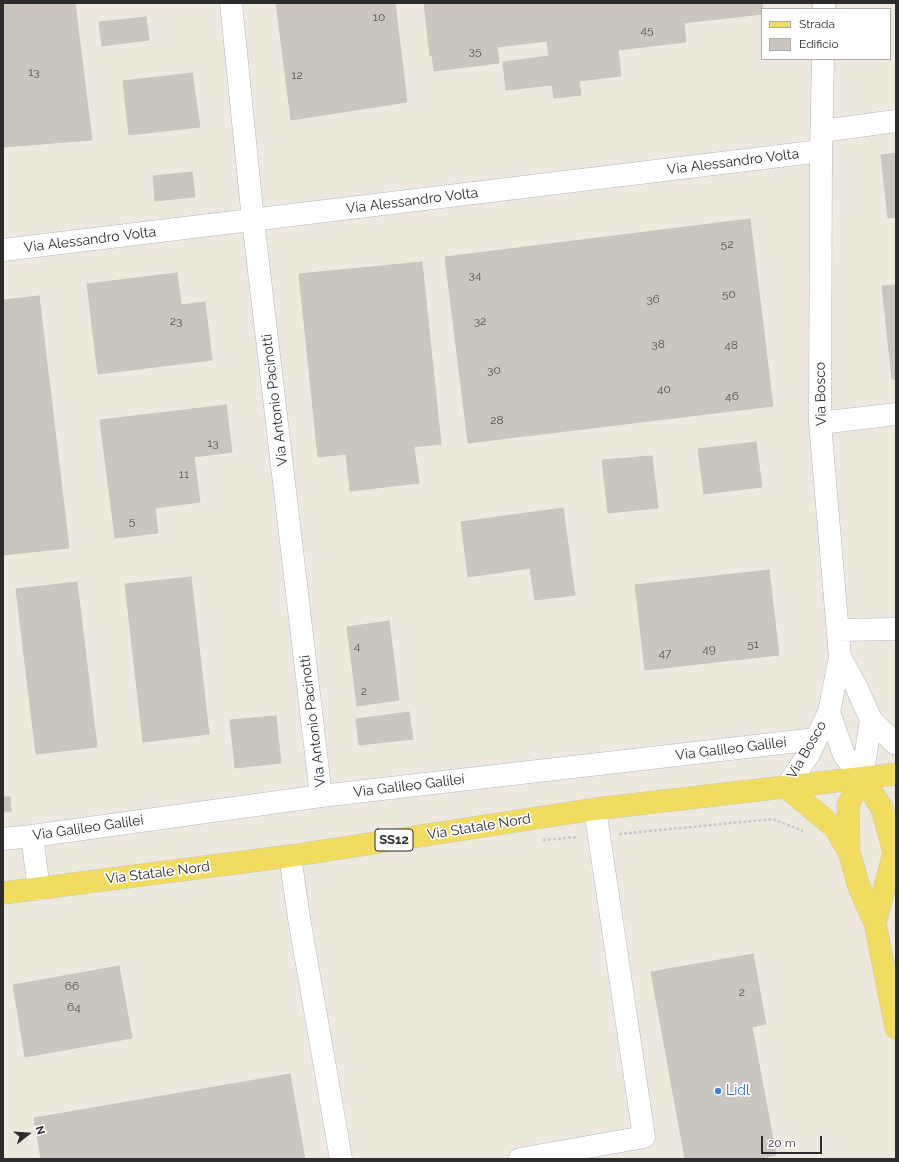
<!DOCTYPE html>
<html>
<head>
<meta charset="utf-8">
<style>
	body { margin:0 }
	#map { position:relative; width:899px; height:1162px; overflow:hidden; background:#eee9df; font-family:Raleway,sans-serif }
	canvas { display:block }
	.frame { position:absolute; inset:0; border:4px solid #2c2c2c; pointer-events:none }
	.legend { position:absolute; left:761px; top:8px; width:130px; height:52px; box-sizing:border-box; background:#fff; border:1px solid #ababab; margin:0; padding:5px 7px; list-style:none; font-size:12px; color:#2c2c2c }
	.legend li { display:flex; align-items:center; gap:8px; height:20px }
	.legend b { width:20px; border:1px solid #ababab }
	.north { position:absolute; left:8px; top:1114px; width:40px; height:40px; -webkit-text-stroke:3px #fff; paint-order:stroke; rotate:73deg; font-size:11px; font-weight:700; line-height:16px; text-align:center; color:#2c2c2c }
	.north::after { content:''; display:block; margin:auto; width:14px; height:18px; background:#2c2c2c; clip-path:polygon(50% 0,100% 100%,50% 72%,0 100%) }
	.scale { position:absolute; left:761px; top:1136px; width:61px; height:18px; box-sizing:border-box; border:2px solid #2c2c2c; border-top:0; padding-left:5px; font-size:12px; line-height:14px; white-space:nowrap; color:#2c2c2c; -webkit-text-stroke:3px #fff; paint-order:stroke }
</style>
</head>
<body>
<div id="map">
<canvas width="899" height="1162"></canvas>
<div class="frame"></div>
<ul class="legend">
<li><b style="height:5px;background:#f2dc5f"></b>Strada</li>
<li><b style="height:11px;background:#cac5be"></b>Edificio</li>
</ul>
<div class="north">N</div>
<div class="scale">20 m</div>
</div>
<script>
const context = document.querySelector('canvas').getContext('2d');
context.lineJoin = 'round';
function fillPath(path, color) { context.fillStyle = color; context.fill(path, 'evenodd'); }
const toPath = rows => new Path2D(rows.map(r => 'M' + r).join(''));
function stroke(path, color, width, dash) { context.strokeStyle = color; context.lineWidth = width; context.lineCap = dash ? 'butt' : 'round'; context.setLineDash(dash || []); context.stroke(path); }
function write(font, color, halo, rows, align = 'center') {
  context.font = font + ' Raleway,sans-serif'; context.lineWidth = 3.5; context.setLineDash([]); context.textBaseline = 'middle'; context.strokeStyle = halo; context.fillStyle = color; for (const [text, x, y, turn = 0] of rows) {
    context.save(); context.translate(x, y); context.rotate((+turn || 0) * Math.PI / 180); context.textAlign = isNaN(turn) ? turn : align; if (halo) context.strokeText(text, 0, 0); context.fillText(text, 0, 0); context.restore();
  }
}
const building = toPath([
	[3,3,75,3,92,140,3,147,3,3],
	[276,3,395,3,407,102,291,120,276,3],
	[424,3,762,3,763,9,762,14,684,23,686,42,618,50,621,76,579,81,581,95,554,98,552,85,506,90,503,62,549,56,547,41,497,47,499,63,434,71,432,55,430,56,424,3],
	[146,17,149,40,102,46,99,22,146,17],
	[192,73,200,127,129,135,123,81,192,73],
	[896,153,896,217,888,218,881,155,896,153],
	[192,172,195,197,155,201,153,176,192,172],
	[750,219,773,406,468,443,445,257,750,219],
	[422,262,441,444,318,457,299,274,422,262],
	[177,273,181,305,205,302,212,360,98,374,87,284,177,273],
	[896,285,896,379,892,379,882,286,896,285],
	[39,296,69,548,3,555,3,300,39,296],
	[226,405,232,452,194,457,200,502,155,508,158,533,115,538,100,420,226,405],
	[756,442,762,487,704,494,698,449,756,442],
	[414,447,419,483,350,491,346,454,414,447],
	[652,456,658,508,608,513,602,460,652,456],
	[563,508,575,595,535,600,530,568,468,577,461,522,563,508],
	[769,570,779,655,645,670,635,585,769,570],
	[191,577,209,734,143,742,125,584,191,577],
	[77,582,97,747,36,754,16,589,77,582],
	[389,621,399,700,357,706,347,627,389,621],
	[409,712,413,739,359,745,356,719,409,712],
	[276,716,281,763,235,768,230,720,276,716],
	[3,797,10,797,11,811,3,812,3,797],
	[753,954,766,1024,752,1027,776,1155,756,1159,685,1159,651,972,753,954],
	[119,966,132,1038,25,1057,13,985,119,966],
	[290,1074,305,1159,41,1159,34,1118,290,1074]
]);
const path = toPath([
	[619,834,773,819,803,831],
	[543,840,578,837]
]);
const minor = toPath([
	[231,3,253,220,321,796],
	[824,9,824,3],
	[822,131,896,121],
	[3,250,821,151],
	[820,423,896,414],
	[838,630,896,629],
	[840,657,856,686,871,720,896,744],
	[829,712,844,755,862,778],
	[862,778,871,720],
	[786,787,809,754,829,712,840,657,820,423,821,151,823,59],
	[32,836,39,889],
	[3,839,32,836,321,796,816,739],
	[290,856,299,918,341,1159],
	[520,1159,644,1137,595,809]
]);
const major = toPath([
	[862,778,848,805,849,852,859,887,875,923,896,1028],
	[862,778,882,808,894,853],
	[786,787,835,828,849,852],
	[3,893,290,856,595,809,896,774],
	[875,923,894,853,896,848]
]);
const markers = [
	[718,1091,4,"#3f7fe0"]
];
const numberNames = [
	["10",379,17],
	["45",647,30],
	["35",475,51],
	["13",34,72],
	["12",297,75],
	["52",727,244],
	["34",475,275],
	["50",729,294],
	["36",653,299],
	["23",176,321],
	["32",480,321],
	["38",658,344],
	["48",731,345],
	["30",494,370],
	["40",664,389],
	["46",732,396],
	["28",497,420],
	["13",213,443],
	["11",184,474],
	["5",132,521],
	["51",753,644],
	["4",357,646],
	["49",709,649],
	["47",665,653],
	["2",364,691],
	["66",72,986],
	["2",742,992],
	["64",74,1007]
];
const shields = [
	[394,840,38]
];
const shieldNames = [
	["SS12",394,840]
];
const streetNames = [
	["Via Alessandro Volta",733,162,-7],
	["Via Alessandro Volta",412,201,-7],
	["Via Alessandro Volta",90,240,-7],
	["Via Bosco",821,394,-91],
	["Via Antonio Pacinotti",275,400,-97],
	["Via Antonio Pacinotti",313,721,-97],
	["Via Galileo Galilei",731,749,-7],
	["Via Bosco",807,750,-60],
	["Via Galileo Galilei",409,786,-7],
	["Via Statale Nord",479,827,-9],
	["Via Galileo Galilei",88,828,-8],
	["Via Statale Nord",158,873,-7]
];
const shopNames = [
	["Lidl",726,1091]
];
fillPath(building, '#cac5be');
stroke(building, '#cac5b8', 1);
stroke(minor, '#b2b4c0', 23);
stroke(major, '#c8c8c8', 23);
stroke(path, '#c8c8c8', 2.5, [3, 2]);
stroke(minor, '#fff', 22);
stroke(major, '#f2dc5f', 22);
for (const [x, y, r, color] of markers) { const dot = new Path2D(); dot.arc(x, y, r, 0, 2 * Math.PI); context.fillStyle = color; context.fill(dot); stroke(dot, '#fff', 1.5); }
write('12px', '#545250', null, numberNames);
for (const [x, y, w] of shields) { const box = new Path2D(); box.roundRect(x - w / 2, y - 11, w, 22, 3); context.fillStyle = '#fff'; context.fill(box); stroke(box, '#2c2c2c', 1); }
write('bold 13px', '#2c2c2c', null, shieldNames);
write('14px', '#2c2c2c', '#fff', streetNames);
write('14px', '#366cbe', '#fff', shopNames, 'left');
</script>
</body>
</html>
